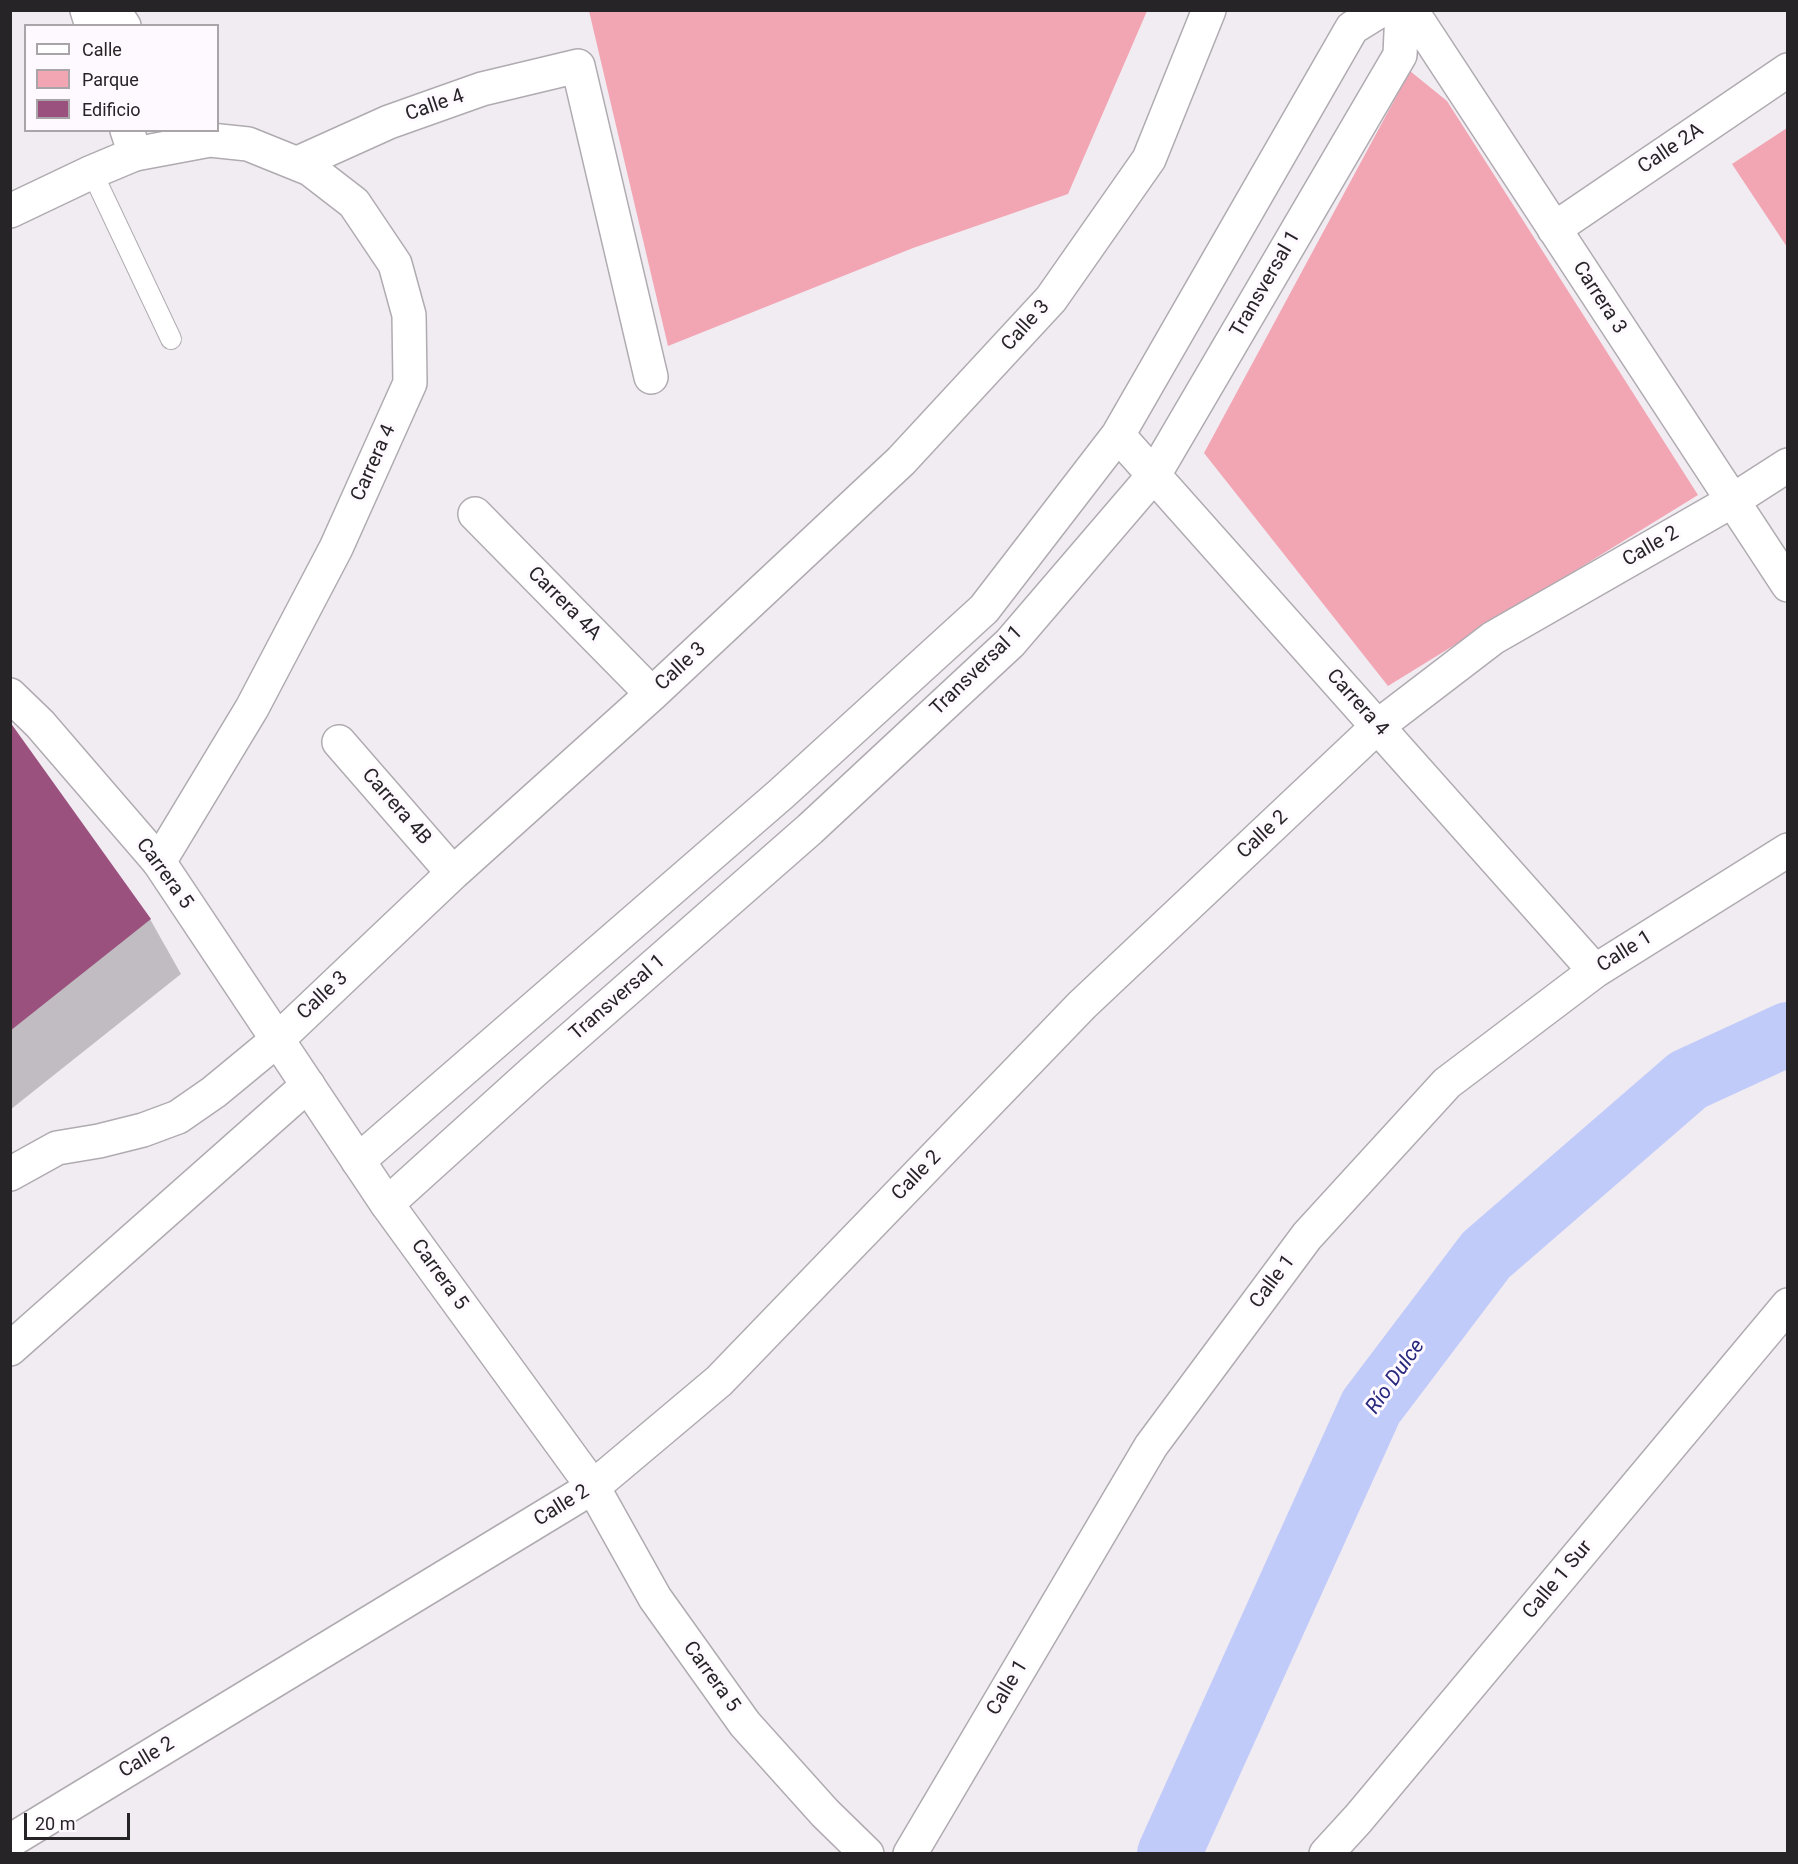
<!DOCTYPE html>
<html>
<head>
<meta charset="utf-8">
<style>
	body { margin:0 }
	#map { position:relative; width:1798px; height:1864px; overflow:hidden; background:#f1ecf2; font-family:Roboto,sans-serif }
	canvas { display:block }
	.frame { position:absolute; inset:0; border:12px solid #262426; pointer-events:none }
	.legend { position:absolute; left:24px; top:24px; width:195px; height:108px; box-sizing:border-box; background:#fef9ff; border:2px solid #a8a4a8; margin:0; padding:8px 10px; list-style:none; font-size:18px; color:#262426 }
	.legend li { display:flex; align-items:center; gap:12px; height:30px }
	.legend b { width:30px; border:2px solid #a8a4a8 }
	.scale { position:absolute; left:24px; top:1813px; width:106px; height:27px; box-sizing:border-box; border:3px solid #262426; border-top:0; padding-left:8px; font-size:18px; line-height:21px; white-space:nowrap; color:#262426; -webkit-text-stroke:4px #fef9ff; paint-order:stroke }
</style>
</head>
<body>
<div id="map">
<canvas width="1798" height="1864"></canvas>
<div class="frame"></div>
<ul class="legend">
<li><b style="height:8px;background:#fff"></b>Calle</li>
<li><b style="height:16px;background:#f2a6b4"></b>Parque</li>
<li><b style="height:16px;background:#9a517d"></b>Edificio</li>
</ul>
<div class="scale">20 m</div>
</div>
<script>
const context = document.querySelector('canvas').getContext('2d');
context.lineJoin = 'round';
function fillPath(path, color) { context.fillStyle = color; context.fill(path, 'evenodd'); }
const toPath = rows => new Path2D(rows.map(r => 'M' + r).join(''));
function stroke(path, color, width, dash) { context.strokeStyle = color; context.lineWidth = width; context.lineCap = dash ? 'butt' : 'round'; context.setLineDash(dash || []); context.stroke(path); }
function write(font, color, halo, rows, align = 'center') {
  context.font = font + ' Roboto,sans-serif'; context.lineWidth = 6; context.setLineDash([]); context.textBaseline = 'middle'; context.strokeStyle = halo; context.fillStyle = color; for (const [text, x, y, turn = 0] of rows) {
    context.save(); context.translate(x, y); context.rotate((+turn || 0) * Math.PI / 180); context.textAlign = isNaN(turn) ? turn : align; if (halo) context.strokeText(text, 0, 0); context.fillText(text, 0, 0); context.restore();
  }
}
const green = toPath([
	[589,11,589,10,1147,11,1068,194,913,248,668,346],
	[1410,71,1447,101,1698,495,1388,686,1204,453],
	[1787,128,1787,247,1732,164]
]);
const shadow = toPath([
	[10,724,150,919,181,974,10,1110]
]);
const river = toPath([
	[1169,1854,1371,1407,1486,1255,1688,1080,1788,1034]
]);
const building = toPath([
	[10,722,151,919,10,1031]
]);
const service = toPath([
	[92,172,171,339]
]);
const minor = toPath([
	[1411,10,1788,585],
	[298,163,389,122,482,89,578,66,651,377],
	[10,211,92,172,135,154],
	[1554,229,1788,70],
	[1118,435,1595,971],
	[475,514,652,694],
	[10,695,40,724,159,862],
	[339,742,453,873],
	[358,1161,781,794,984,609,1118,435,1352,28,1381,10],
	[10,1174,57,1148,99,1141,143,1130,178,1117,214,1092,277,1040,453,873,652,694,901,461,1051,299,1149,159,1209,10],
	[387,1204,533,1072,810,829,1010,643,1154,475,1400,55,1402,10],
	[10,1349,308,1085],
	[10,1841,593,1487,719,1381,1082,1005,1378,726,1493,638,1732,501,1788,465],
	[910,1854,1151,1446,1307,1236,1447,1083,1595,971,1788,850]
]);
const tertiary = toPath([
	[87,10,92,26],
	[113,10,124,26],
	[127,130,135,154,210,140,248,144,310,169,354,203,395,264,409,315,410,383,336,548,252,708,159,862,387,1204,593,1487,655,1598,745,1724,825,1813,867,1854],
	[1326,1854,1358,1819,1788,1305]
]);
const streetNames = [
	["Calle 4",435,106,-19],
	["Calle 2A",1671,149,-34],
	["Transversal 1",1266,284,-60],
	["Carrera 3",1599,298,57],
	["Calle 3",1026,326,-48],
	["Carrera 4",374,463,-66],
	["Calle 2",1651,547,-30],
	["Carrera 4A",564,604,45],
	["Calle 3",681,667,-43],
	["Transversal 1",977,671,-44],
	["Carrera 4",1357,703,48],
	["Carrera 4B",396,807,49],
	["Calle 2",1263,835,-43],
	["Carrera 5",164,874,54],
	["Calle 1",1625,952,-32],
	["Calle 3",323,996,-43],
	["Transversal 1",618,998,-41],
	["Calle 2",917,1176,-46],
	["Carrera 5",439,1275,54],
	["Calle 1",1273,1282,-53],
	["Calle 2",562,1506,-32],
	["Calle 1 Sur",1558,1580,-50],
	["Carrera 5",711,1677,54],
	["Calle 1",1008,1688,-59],
	["Calle 2",147,1758,-31]
];
const waterNames = [
	["Río Dulce",1396,1377,-55]
];
fillPath(green, '#f2a6b4');
fillPath(shadow, '#0003');
stroke(river, '#c1cbfa', 64);
fillPath(building, '#9a517d');
stroke(service, '#b0abb1', 22);
stroke(minor, '#b0abb1', 36);
stroke(tertiary, '#b0abb1', 36);
stroke(service, '#fff', 20);
stroke(minor, '#fff', 33);
stroke(tertiary, '#fff', 33);
write('20px', '#262426', '#fef9ff', streetNames);
write('italic 21px', '#26277d', '#fef9ff', waterNames);
</script>
</body>
</html>
